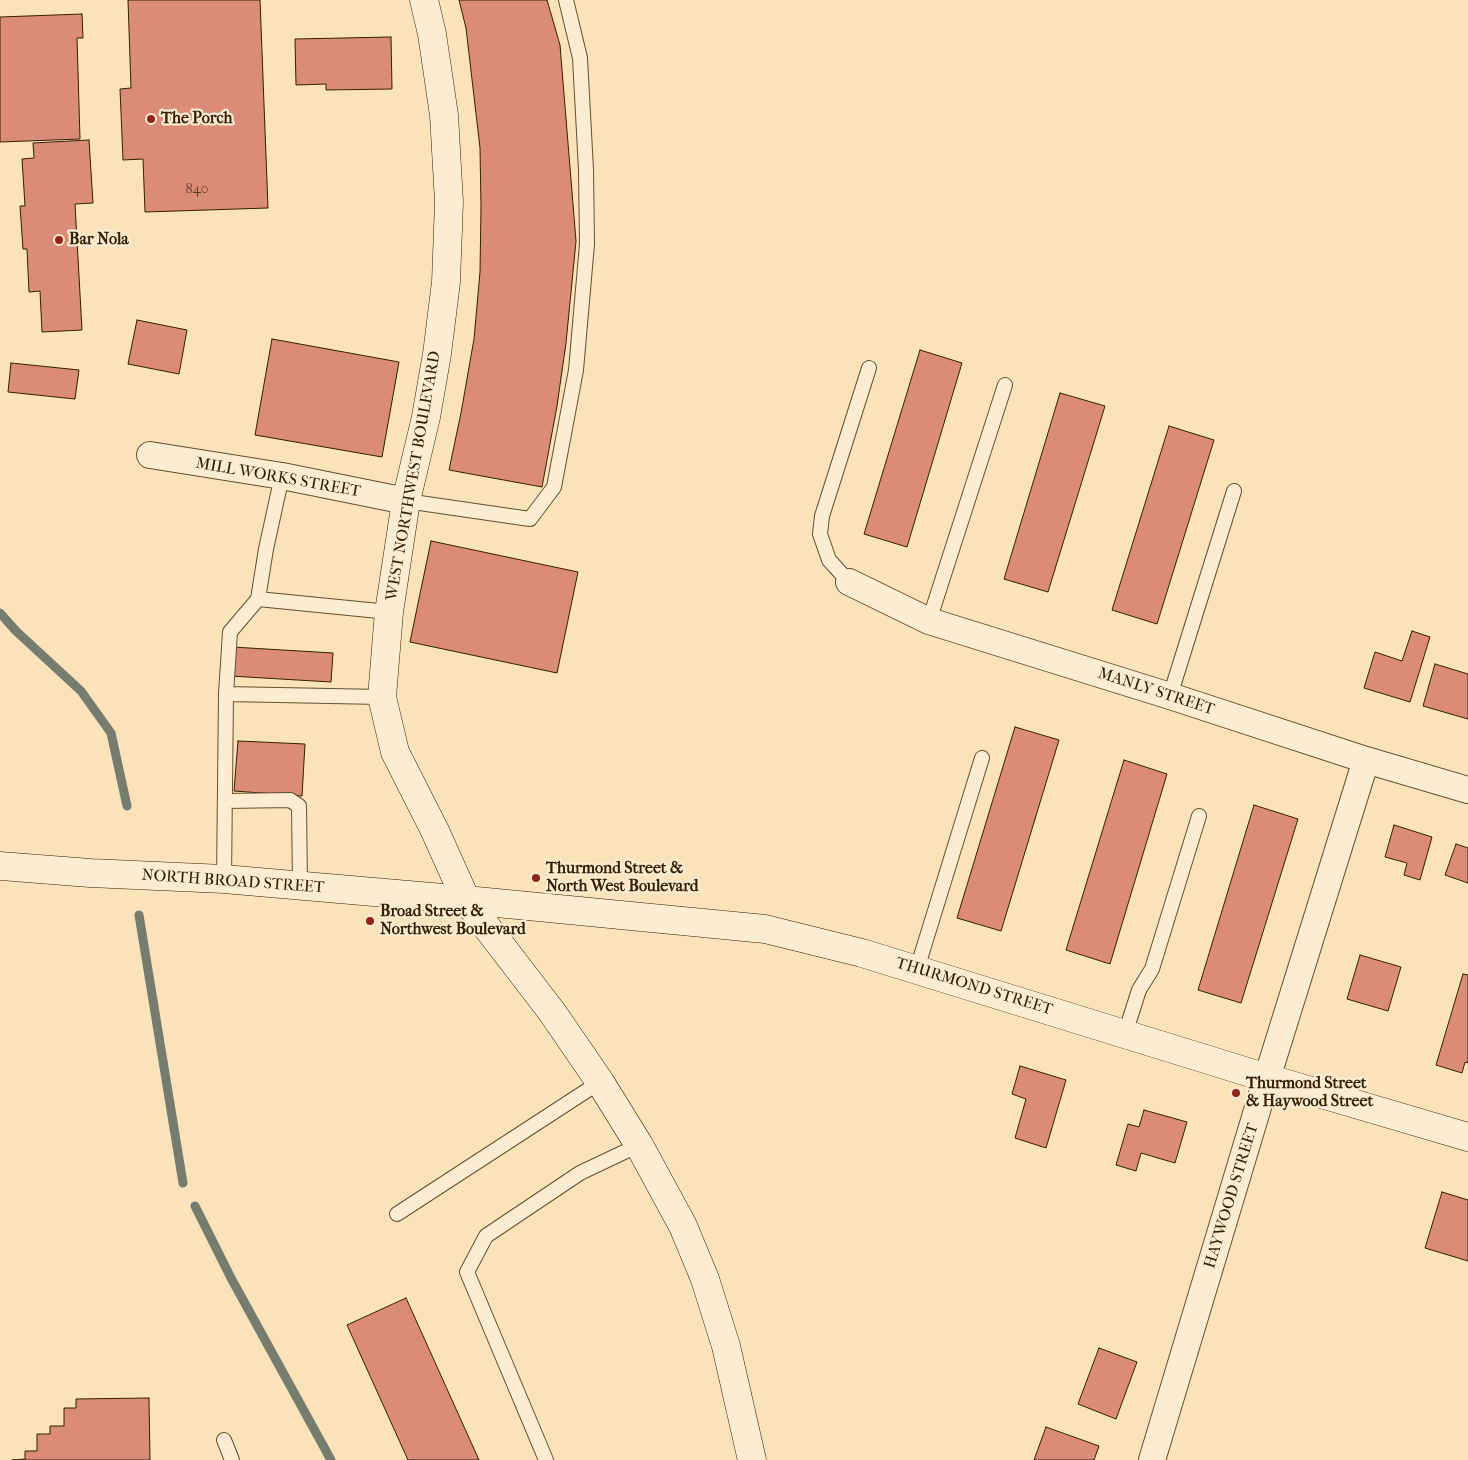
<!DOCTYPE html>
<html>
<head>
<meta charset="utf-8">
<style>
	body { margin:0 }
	canvas { display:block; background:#fae2ba }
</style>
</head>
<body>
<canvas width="1468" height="1460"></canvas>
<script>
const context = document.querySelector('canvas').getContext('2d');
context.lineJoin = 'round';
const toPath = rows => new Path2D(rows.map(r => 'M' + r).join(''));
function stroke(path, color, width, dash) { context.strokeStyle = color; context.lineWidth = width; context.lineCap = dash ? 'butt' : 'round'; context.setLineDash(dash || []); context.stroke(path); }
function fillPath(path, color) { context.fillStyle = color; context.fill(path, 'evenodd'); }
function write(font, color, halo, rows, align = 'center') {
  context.font = font + ' "IM FELL French Canon",serif'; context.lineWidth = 4.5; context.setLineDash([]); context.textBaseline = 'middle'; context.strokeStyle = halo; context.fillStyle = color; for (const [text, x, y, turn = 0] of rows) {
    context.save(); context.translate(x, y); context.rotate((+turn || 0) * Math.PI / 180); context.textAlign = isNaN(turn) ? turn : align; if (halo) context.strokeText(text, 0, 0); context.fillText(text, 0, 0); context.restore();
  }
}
const stream = toPath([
	[0,613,16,631,81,691,111,733,127,806],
	[139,915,183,1183],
	[195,1206,231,1278,331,1460]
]);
const building = toPath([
	[128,0,260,0,268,208,145,212,143,159,123,160,120,89,131,88,128,0],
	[459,0,547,0,560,45,576,241,566,343,557,406,542,487,449,470,461,413,474,339,480,272,481,207,480,148,466,28,459,0],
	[82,14,83,38,77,38,80,139,0,142,0,17,82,14],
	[391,37,392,89,326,90,326,84,296,85,295,39,391,37],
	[89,140,93,203,75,204,82,330,42,332,40,291,29,292,27,249,23,249,20,206,25,206,22,159,34,158,33,143,89,140],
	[137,320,187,330,179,374,128,364,137,320],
	[272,339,399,362,382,457,255,435,272,339],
	[920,350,962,363,907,547,864,534,920,350],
	[11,363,79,370,75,399,8,392,11,363],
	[1060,393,1105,406,1048,592,1004,579,1060,393],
	[1169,426,1214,440,1157,624,1112,610,1169,426],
	[431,541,578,572,557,673,410,642,431,541],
	[1412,631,1430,637,1410,702,1364,688,1375,652,1402,661,1412,631],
	[232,647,333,653,331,682,230,676,232,647],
	[1435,664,1468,674,1468,719,1423,706,1435,664],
	[1015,727,1059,740,1001,931,957,918,1015,727],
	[238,741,305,744,302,796,234,791,238,741],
	[1124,760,1167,774,1110,964,1066,950,1124,760],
	[1254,805,1298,819,1241,1003,1198,990,1254,805],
	[1394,825,1432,837,1420,880,1404,875,1407,863,1385,857,1394,825],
	[1456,844,1468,848,1468,883,1445,875,1456,844],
	[1360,955,1401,967,1388,1011,1347,999,1360,955],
	[1463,974,1468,975,1468,1063,1465,1062,1462,1073,1436,1065,1463,974],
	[1020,1066,1066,1080,1046,1148,1015,1138,1026,1099,1012,1094,1020,1066],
	[1144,1110,1187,1122,1175,1163,1141,1153,1136,1171,1116,1165,1128,1124,1139,1127,1144,1110],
	[1442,1192,1468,1200,1468,1261,1425,1248,1442,1192],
	[406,1298,479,1460,408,1460,347,1325,406,1298],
	[1099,1348,1137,1362,1116,1419,1078,1404,1099,1348],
	[149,1398,150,1460,12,1460,25,1459,25,1451,37,1451,37,1434,50,1434,50,1426,64,1426,64,1408,76,1408,76,1399,149,1398],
	[1046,1427,1099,1446,1094,1460,1034,1460,1046,1427]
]);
const lane = toPath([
	[406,501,530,519,554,487,576,370,587,244,586,170,580,58,566,0],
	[849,582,829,560,820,534,822,516,869,368],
	[258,599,266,549,282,476],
	[929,621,1005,385],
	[226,694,230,632,258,599,389,612],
	[1170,696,1234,491],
	[225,801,290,800,299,806,300,885],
	[224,879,226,694,382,697],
	[917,969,982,758],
	[1125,1034,1139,990,1152,969,1199,816],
	[397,1214,600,1082],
	[224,1440,232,1460],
	[546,1460,467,1272,486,1236,580,1173,639,1145]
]);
const street = toPath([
	[150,455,282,476,406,501],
	[849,582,929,621,1170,696,1366,760,1468,790],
	[1152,1460,1259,1104,1366,760]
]);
const secondary = toPath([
	[424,0,432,34,444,115,449,202,446,282,437,354,426,417,406,501,389,612,382,697,395,752,435,831,466,900,552,1012,600,1082,639,1145,683,1226,705,1279,726,1346,752,1460],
	[0,866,90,873,224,879,466,900,765,929,862,953,1267,1078,1468,1137]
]);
const markers = [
	[151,119,5,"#8f2418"],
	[59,240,5,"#8f2418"],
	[536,878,5,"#8f2418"],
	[370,921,5,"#8f2418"],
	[1236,1093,5,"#8f2418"]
];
const numberNames = [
	["840",197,190]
];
const poiNames = [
	["The Porch",161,119],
	["Bar Nola",69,240],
	["Thurmond Street &",546,869],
	["North West Boulevard",546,887],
	["Broad Street &",380,912],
	["Northwest Boulevard",380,930],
	["Thurmond Street",1246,1084],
	["& Haywood Street",1246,1102]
];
const streetNames = [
	["WEST NORTHWEST BOULEVARD",414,476,-80],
	["MILL WORKS STREET",278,478,10],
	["MANLY STREET",1156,692,18],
	["NORTH BROAD STREET",233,882,4],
	["THURMOND STREET",974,987,17],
	["HAYWOOD STREET",1232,1196,-73]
];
stroke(stream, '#767d6e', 9);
fillPath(building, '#da8c78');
stroke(building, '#351e00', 1);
stroke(lane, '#664f2e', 16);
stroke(street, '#664f2e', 28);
stroke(secondary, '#351e00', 29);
stroke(lane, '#fcecd2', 14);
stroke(street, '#fcecd2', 26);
stroke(secondary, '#fcecd2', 28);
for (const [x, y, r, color] of markers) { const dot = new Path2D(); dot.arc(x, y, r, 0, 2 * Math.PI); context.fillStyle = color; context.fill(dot); stroke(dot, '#fcecd2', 2); }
write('14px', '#5e3a1e', null, numberNames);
write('bold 16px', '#351e00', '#fcecd2', poiNames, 'left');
write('16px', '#351e00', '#fcecd2', streetNames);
</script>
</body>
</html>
